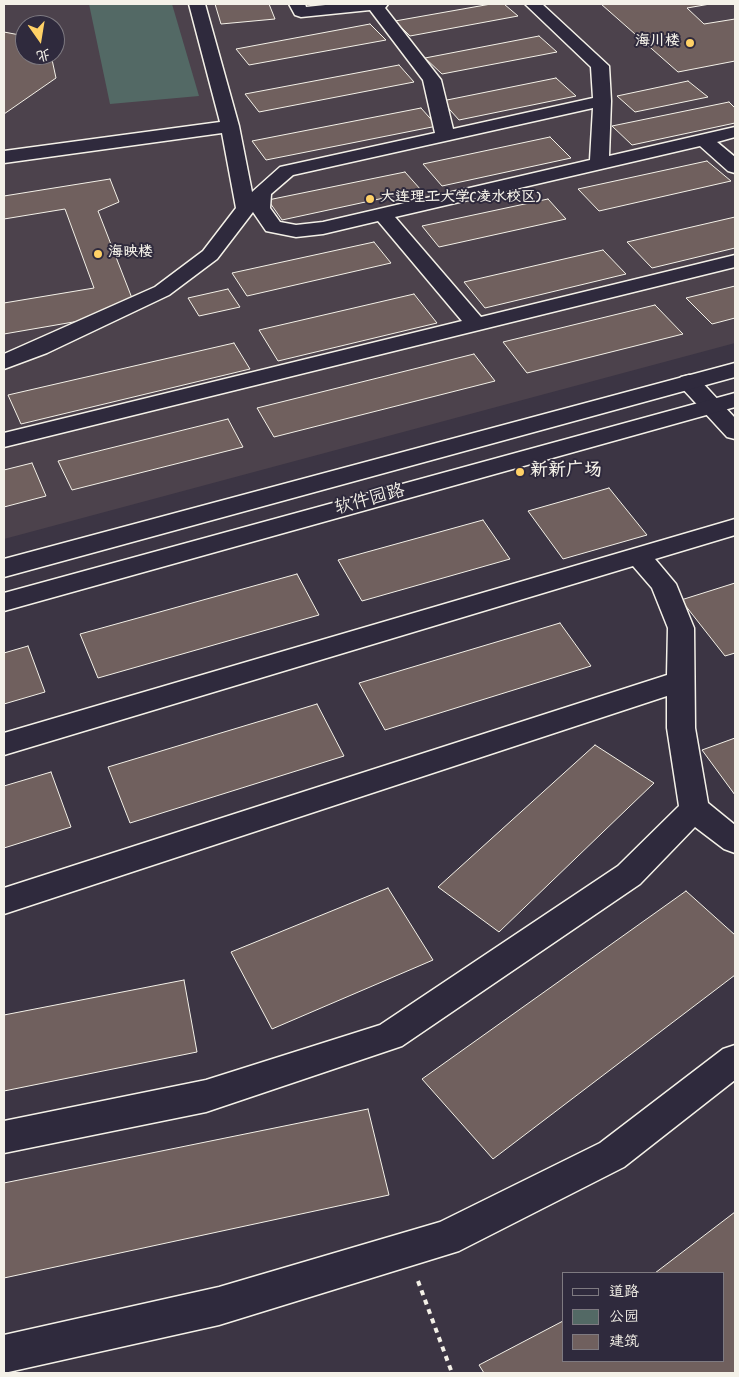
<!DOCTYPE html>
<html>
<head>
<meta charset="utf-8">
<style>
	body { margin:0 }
	#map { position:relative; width:739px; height:1377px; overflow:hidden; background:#3c3544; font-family:"Indie Flower","LXGW WenKai TC",sans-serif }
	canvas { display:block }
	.frame { position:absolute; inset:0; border:5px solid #f4f1e8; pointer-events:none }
	.legend { position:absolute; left:562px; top:1272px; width:162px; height:90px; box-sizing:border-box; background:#2f2a3d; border:1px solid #7e7a81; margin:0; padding:6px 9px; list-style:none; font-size:15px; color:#f4f1e8 }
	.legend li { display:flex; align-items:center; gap:10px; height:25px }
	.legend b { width:25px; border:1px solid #7e7a81 }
	.north { position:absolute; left:15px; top:15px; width:50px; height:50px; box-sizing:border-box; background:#2f2a3d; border:1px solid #7e7a81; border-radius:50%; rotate:167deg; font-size:14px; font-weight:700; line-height:20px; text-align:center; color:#f4f1e8 }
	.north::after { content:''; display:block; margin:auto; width:18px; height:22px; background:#ffd166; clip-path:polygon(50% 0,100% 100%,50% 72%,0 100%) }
</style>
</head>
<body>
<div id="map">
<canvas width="739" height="1377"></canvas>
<div class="frame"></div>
<ul class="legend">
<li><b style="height:6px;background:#2f2a3d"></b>道路</li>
<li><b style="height:14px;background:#536965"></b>公园</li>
<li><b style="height:14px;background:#70605e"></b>建筑</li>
</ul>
<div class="north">北</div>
</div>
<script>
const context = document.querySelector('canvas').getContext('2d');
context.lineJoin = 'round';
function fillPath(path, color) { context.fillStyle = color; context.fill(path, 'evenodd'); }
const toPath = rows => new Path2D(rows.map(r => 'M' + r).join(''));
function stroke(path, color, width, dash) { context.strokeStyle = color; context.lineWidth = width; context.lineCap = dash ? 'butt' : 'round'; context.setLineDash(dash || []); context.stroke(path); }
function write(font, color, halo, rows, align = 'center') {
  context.font = font + ' "Indie Flower","LXGW WenKai TC",sans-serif'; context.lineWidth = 4; context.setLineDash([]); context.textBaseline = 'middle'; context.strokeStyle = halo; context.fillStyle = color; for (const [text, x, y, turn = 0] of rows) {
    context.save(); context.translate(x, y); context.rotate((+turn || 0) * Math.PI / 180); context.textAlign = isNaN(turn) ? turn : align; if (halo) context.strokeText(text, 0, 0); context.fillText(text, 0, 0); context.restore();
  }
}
const built = toPath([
	[4,4,735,4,735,343,4,539],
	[25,25,55,25,55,55,25,55]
]);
const green = toPath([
	[89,4,172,4,199,96,110,104]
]);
const building = toPath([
	[215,4,269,4,275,19,221,24,215,4],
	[491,4,504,4,518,16,410,36,395,21,491,4],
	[601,4,710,4,687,8,704,24,735,19,735,61,678,72,601,4],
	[370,24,386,40,249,65,236,49,370,24],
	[4,32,25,36,25,55,51,55,56,78,4,114,4,32],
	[539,36,557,52,442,74,425,58,539,36],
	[399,65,414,82,259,112,245,94,399,65],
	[556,78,576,96,459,120,442,101,556,78],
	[688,81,708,97,635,112,617,96,688,81],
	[729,102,735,108,735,123,632,145,612,126,729,102],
	[421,108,437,126,266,160,252,141,421,108],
	[550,137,571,158,442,186,423,164,550,137],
	[707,161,731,181,599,211,578,189,707,161],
	[405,172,421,190,282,220,268,200,405,172],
	[110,179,119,202,98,211,137,311,4,334,4,303,94,288,65,209,4,219,4,196,110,179],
	[548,199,566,219,439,247,422,226,548,199],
	[735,217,735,248,652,268,627,242,735,217],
	[374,242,391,263,247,296,232,273,374,242],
	[603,250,626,274,485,308,464,282,603,250],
	[735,286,735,318,712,324,686,298,735,286],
	[228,289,240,307,199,316,188,298,228,289],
	[414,294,437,323,278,361,259,330,414,294],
	[655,305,683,334,527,373,503,342,655,305],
	[234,343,250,369,21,424,8,395,234,343],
	[474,354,495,381,274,437,257,408,474,354],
	[228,419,243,447,72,490,58,461,228,419],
	[32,463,46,496,4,507,4,470,32,463],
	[609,488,647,535,563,559,528,511,609,488],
	[483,520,510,559,362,601,338,560,483,520],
	[297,574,319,615,98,678,80,634,297,574],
	[735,583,735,653,725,656,681,600,735,583],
	[560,623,591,666,385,730,359,683,560,623],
	[28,646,45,692,4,704,4,653,28,646],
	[317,704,344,756,130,823,108,767,317,704],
	[735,738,735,795,702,750,735,738],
	[595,745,654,783,499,932,438,887,595,745],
	[51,772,71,827,4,848,4,786,51,772],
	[388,888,433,960,272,1029,231,952,388,888],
	[686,891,735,935,735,975,493,1159,422,1079,686,891],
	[184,980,197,1052,4,1091,4,1015,184,980],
	[368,1109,389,1195,4,1278,4,1183,368,1109],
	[735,1212,735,1373,484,1373,479,1365,563,1321,563,1361,723,1361,723,1273,655,1273,735,1212]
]);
const path = toPath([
	[418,1281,452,1373]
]);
const minor = toPath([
	[189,4,205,4,239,126,252,192,280,167,435,133,423,80,370,10,301,17,295,15,289,4,305,4,306,7,335,4,388,4,385,8,441,80,453,129,593,98,591,67,525,4,542,4,609,66,611,101,609,156,735,127,735,137,717,142,735,157,735,173,728,171,700,146,395,217,481,317,735,255,735,267,4,447,4,433,462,321,378,221,323,234,296,237,266,231,253,212,217,259,169,295,47,353,4,369,4,354,155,287,203,251,236,208,222,133,4,163,4,151,220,122,189,4],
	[593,108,590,160,323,222,296,225,280,222,270,208,271,194,293,175,593,108],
	[689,375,697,377,735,418,735,439,727,437,681,387,678,382,681,377,689,375],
	[735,519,735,535,655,559,676,584,694,628,695,728,708,803,735,825,735,853,724,849,695,827,640,884,402,1046,206,1112,4,1153,4,1121,206,1080,380,1025,618,866,679,806,667,728,667,696,4,914,4,888,667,675,668,628,652,588,633,566,4,755,4,733,735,519],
	[735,1045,735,1080,624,1167,459,1251,219,1325,4,1373,4,1335,219,1287,440,1222,600,1143,723,1049,735,1045]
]);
const secondary = toPath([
	[735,363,735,377,4,577,4,559,735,363],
	[735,393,735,407,4,611,4,593,735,393]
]);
const markers = [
	[690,43,5,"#ffd166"],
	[370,199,5,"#ffd166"],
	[98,254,5,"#ffd166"],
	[520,472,5,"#ffd166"]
];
const farPoinames = [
	["海川楼",680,43,"right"],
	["大连理工大学(凌水校区)",380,199],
	["海映楼",108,254]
];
const poiNames = [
	["新新广场",530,472]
];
const streetNames = [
	["软件园路",370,501,-15]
];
fillPath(built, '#4c424c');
fillPath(green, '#536965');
fillPath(building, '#70605e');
stroke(building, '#f4f1e8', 1);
stroke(minor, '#f4f1e8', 3);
stroke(secondary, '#f4f1e8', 3);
stroke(path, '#f4f1e8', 4, [5, 5]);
fillPath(minor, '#2f2a3d');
fillPath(secondary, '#2f2a3d');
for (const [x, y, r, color] of markers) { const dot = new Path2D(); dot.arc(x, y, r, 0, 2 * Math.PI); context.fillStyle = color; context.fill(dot); stroke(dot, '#2f2a3d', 2); }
write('bold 15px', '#f4f1e8', '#2f2a3d', farPoinames, 'left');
write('bold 18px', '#f4f1e8', '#2f2a3d', poiNames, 'left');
write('18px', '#f4f1e8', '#2f2a3d', streetNames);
</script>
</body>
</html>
